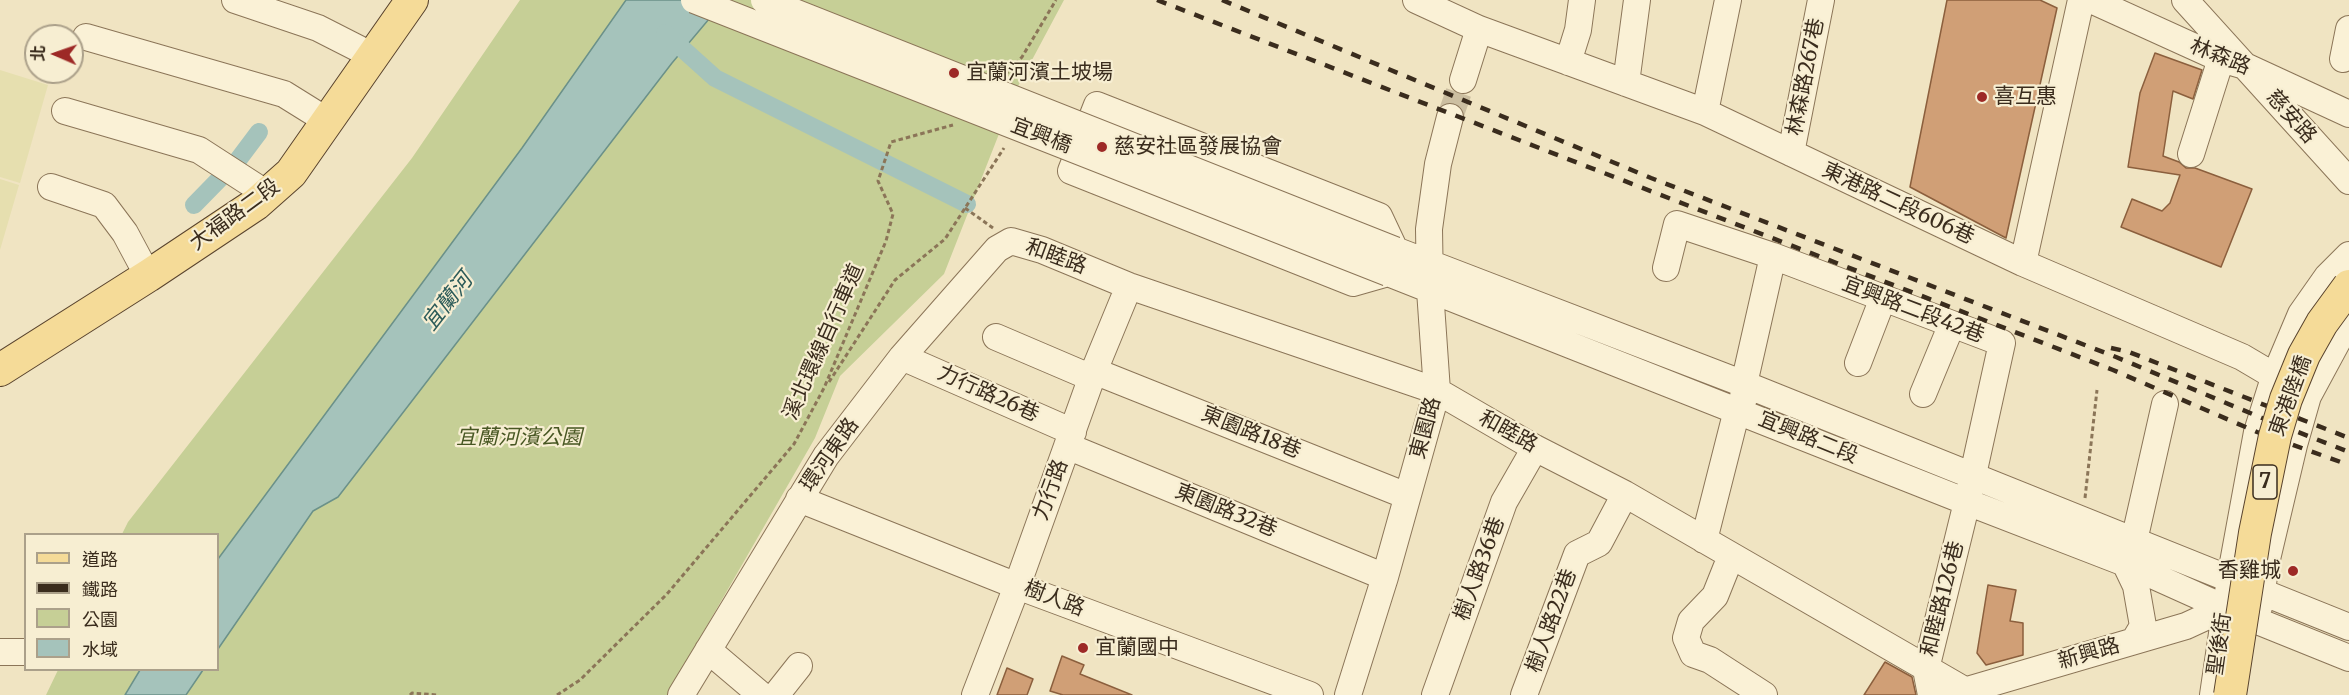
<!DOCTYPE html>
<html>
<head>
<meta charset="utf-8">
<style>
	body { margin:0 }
	#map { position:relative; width:2349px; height:695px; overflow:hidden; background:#f0e4c2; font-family:Merriweather,"Noto Sans TC",serif }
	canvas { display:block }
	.legend { position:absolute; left:24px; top:533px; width:195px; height:138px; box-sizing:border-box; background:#f7eed2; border:2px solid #aba08a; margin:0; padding:8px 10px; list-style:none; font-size:18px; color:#3a2c1d }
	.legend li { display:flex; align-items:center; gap:12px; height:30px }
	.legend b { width:30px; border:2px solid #aba08a }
	.north { position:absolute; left:24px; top:24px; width:60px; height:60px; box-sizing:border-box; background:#f7eed2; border:2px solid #aba08a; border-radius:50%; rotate:272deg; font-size:16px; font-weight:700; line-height:24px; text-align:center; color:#3a2c1d }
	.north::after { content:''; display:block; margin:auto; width:21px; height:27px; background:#9d2926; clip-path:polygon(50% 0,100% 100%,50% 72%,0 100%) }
</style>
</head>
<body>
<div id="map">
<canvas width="2349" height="695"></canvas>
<ul class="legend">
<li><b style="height:8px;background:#f5db98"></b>道路</li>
<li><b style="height:8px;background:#3a2c1d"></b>鐵路</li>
<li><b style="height:16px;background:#c6cf96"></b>公園</li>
<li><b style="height:16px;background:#a5c3bb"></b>水域</li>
</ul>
<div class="north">北</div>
</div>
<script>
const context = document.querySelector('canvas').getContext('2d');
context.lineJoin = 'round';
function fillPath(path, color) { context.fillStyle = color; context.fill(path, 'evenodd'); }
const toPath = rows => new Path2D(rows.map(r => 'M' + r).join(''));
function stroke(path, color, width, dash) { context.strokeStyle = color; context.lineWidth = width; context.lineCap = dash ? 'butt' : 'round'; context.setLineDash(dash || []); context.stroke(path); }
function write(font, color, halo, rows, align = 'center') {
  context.font = font + ' Merriweather,"Noto Sans TC",serif'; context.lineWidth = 4.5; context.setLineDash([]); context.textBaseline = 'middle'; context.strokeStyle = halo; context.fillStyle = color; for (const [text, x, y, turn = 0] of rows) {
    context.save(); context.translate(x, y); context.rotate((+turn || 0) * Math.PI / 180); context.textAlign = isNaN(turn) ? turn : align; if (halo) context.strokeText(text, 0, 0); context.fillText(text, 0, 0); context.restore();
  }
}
const farmland = toPath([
	[0,70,48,85,20,183,0,177],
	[0,179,19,185,0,250]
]);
const green = toPath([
	[520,0,1064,0,1017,88,944,274,840,376,815,438,667,695,46,695,58,670,218,670,218,534,122,534,128,522,412,158]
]);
const water = toPath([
	[626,0,725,0,672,63,338,497,313,511,218,649,218,559,522,148,626,0],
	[140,670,203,670,186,695,125,695,140,670]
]);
const canal = toPath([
	[665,33,715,78,967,204],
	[194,205,238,160,259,132]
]);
const building = toPath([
	[1947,0,2040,0,2057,8,2006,238,1910,187,1947,0],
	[2155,53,2202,70,2193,99,2173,91,2163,156,2179,162,2186,168,2195,168,2252,189,2221,267,2121,227,2132,199,2162,211,2170,203,2180,175,2128,167,2140,93,2155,53],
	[1988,585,2016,590,2010,621,2023,623,2023,655,1986,665,1977,653,1988,585],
	[1062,656,1084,665,1080,674,1132,695,1063,695,1050,691,1062,656],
	[1885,662,1912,677,1916,695,1864,695,1885,662],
	[1007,668,1033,679,1027,695,997,695,1007,668]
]);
const minorTunnel = toPath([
	[1450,117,1463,80]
]);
const path = toPath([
	[1005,75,1022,57,1056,0],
	[965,208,993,228],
	[829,382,895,280,945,239,1004,148],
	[2085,498,2097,390],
	[410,695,412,693,437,695],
	[557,695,580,680,667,594,794,444,824,388,886,241,893,214,878,181,891,142,953,125]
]);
const minor = toPath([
	[235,0,318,28,373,56],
	[1416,0,1479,29,1705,112,2023,263,2242,357,2308,396],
	[2091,0,2221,59,2245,66,2349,114],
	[2185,0,2349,181],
	[86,37,284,94,329,122],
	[2343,59,2349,29],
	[1568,62,1578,30,1582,0],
	[1463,80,1479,29],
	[1626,83,1637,0],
	[65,111,199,150,267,194],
	[1705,112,1728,0],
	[1791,153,1821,0],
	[2191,154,2221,59],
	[51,187,104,205,125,233,148,276],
	[2023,263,2081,0],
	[1666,268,1677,224,1773,256,2002,343,1967,502,1926,669,1931,695],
	[996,337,1092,378],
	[902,357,1073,432],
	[1858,363,1883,298],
	[1094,371,1407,496],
	[1923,394,1952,324],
	[1067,446,1385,577],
	[799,499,1017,586,1310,695],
	[1704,540,1737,410,1743,402,1744,384,1773,256],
	[1731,556,1715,596,1691,621,1686,638,1693,654,1710,660,1764,695],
	[2259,607,2267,559,2294,445,2308,396,2349,320],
	[2349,627,1744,384,1395,250,1379,216,1097,105,1071,171,1353,283,1388,273,1967,502,2125,563,2225,608,2349,658],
	[2134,641,2143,626,2136,586,2125,563,2134,541,2165,404],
	[708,650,761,695],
	[0,652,26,652],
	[1954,694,2186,626,2225,608],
	[681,695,826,456,902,357,997,249,1011,241,1042,250,1129,286,1437,391,1535,448,1625,494,1973,695],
	[776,695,799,666],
	[975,695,1017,586,1094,371,1129,286],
	[1348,695,1385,577,1437,391,1430,290,1429,229,1438,164,1450,117],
	[1435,695,1504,502,1535,448],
	[1524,695,1577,554,1599,543,1625,494],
	[2213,695,2230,579,2257,432,2274,378,2301,314,2327,277,2349,255]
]);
const major = toPath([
	[0,370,148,276,256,204,291,173,412,0]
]);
const rail = toPath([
	[1157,0,2113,370,2257,432,2349,465],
	[1222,0,1651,178,2116,357,2262,418,2349,452],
	[2111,348,2129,352,2349,438]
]);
const minorBridge = toPath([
	[694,0,1388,273],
	[764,0,1395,250]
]);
const majorBridge = toPath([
	[2230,695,2255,533,2275,436,2286,399,2304,355,2322,323,2349,286]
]);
const markers = [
	[954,73,6,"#9d2926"],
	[1982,97,6,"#9d2926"],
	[1102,147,6,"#9d2926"],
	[2293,571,6,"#9d2926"],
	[1083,648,6,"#9d2926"]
];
const shields = [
	[2265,482,24]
];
const shieldNames = [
	["7",2265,482]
];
const streetNames = [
	["林森路",2220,57,22],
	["林森路267巷",1806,77,-79],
	["慈安路",2291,117,48],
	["宜興橋",1041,136,21],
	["東港路二段606巷",1898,204,25],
	["大福路二段",235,215,-36],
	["和睦路",1056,257,20],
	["宜興路二段42巷",1913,310,21],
	["溪北環線自行車道",824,342,-66],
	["力行路26巷",988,394,24],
	["東港陸橋",2291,396,-70],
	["東園路",1426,428,-75],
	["和睦路",1508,432,29],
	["東園路18巷",1251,433,22],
	["宜興路二段",1808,438,22],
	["環河東路",830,455,-55],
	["力行路",1051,490,-70],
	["東園路32巷",1226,511,22],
	["樹人路36巷",1480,569,-70],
	["樹人路",1054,599,21],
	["和睦路126巷",1943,599,-76],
	["樹人路22巷",1552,621,-70],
	["聖後街",2220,644,-82],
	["新興路",2089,654,-16]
];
const poiNames = [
	["宜蘭河濱土坡場",966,73],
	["喜互惠",1994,97],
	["慈安社區發展協會",1114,147],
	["香雞城",2281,571,"right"],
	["宜蘭國中",1095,648]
];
const parkNames = [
	["宜蘭河濱公園",519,438]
];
const waterNames = [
	["宜蘭河",448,302,-52]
];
fillPath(farmland, '#e6dfaf');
fillPath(green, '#c6cf96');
fillPath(water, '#a5c3bb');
stroke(water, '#6b9189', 1.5);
stroke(canal, '#a5c3bb', 18);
fillPath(building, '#d09f76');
stroke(building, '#8b5f3d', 1.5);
stroke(minorTunnel, '#ccbfa1', 26, [26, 13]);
stroke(minor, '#8b7558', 28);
stroke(major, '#59432d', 34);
stroke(path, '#8b7558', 3, [4.5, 3]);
stroke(minor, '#faf1d6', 26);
stroke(major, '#f5db98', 32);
stroke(rail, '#3a2c1d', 4.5, [10, 10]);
stroke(minorBridge, '#8b7558', 28, []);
stroke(majorBridge, '#59432d', 34, []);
stroke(minorBridge, '#faf1d6', 26);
stroke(majorBridge, '#f5db98', 32);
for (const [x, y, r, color] of markers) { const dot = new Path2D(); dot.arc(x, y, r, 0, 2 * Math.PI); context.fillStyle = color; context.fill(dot); stroke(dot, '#f7eed2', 2); }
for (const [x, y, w] of shields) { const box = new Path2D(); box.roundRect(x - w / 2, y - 17, w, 34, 4.5); context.fillStyle = '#f7eed2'; context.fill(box); stroke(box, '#3a2c1d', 1.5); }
write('bold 20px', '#3a2c1d', null, shieldNames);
write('21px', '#3a2c1d', '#f7eed2', streetNames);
write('21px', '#3a2c1d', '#f7eed2', poiNames, 'left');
write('italic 21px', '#485723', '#f7eed2', parkNames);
write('italic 22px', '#2c5b59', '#f7eed2', waterNames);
</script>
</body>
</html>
